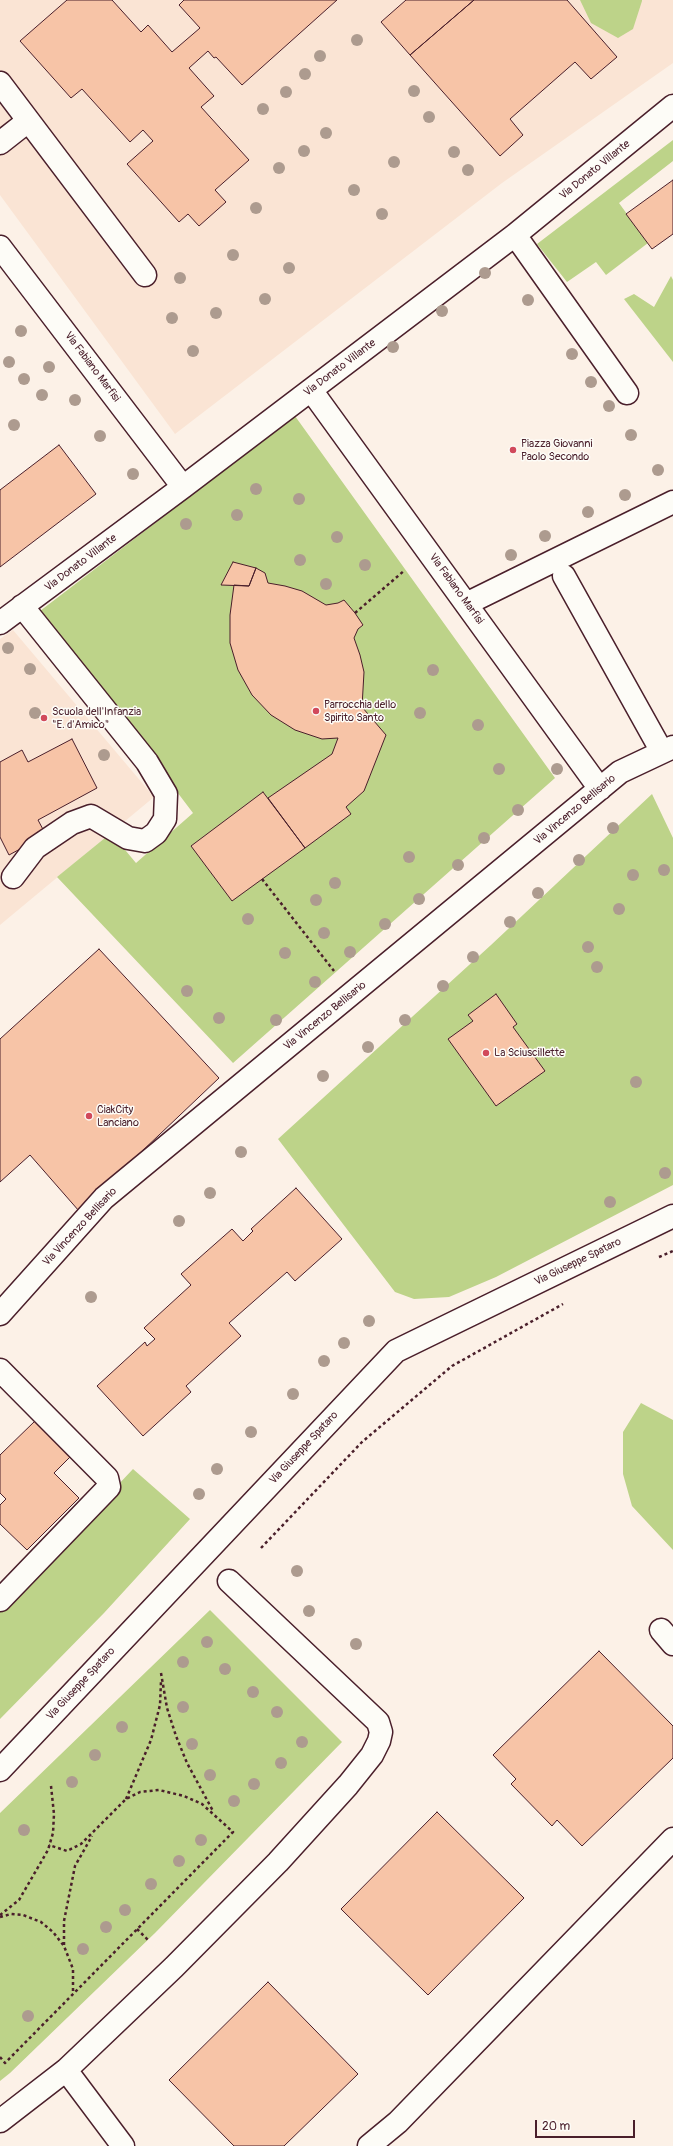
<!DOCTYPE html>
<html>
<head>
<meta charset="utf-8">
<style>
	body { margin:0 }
	#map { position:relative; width:673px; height:2146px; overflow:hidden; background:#fcf1e7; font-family:Pangolin,sans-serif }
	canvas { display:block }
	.scale { position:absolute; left:535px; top:2120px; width:100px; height:18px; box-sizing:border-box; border:2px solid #4a1f2b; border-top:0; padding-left:5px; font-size:12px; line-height:14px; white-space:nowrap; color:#4a1f2b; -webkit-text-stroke:3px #fdfcf7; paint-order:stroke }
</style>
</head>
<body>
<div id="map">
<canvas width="673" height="2146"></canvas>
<div class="scale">20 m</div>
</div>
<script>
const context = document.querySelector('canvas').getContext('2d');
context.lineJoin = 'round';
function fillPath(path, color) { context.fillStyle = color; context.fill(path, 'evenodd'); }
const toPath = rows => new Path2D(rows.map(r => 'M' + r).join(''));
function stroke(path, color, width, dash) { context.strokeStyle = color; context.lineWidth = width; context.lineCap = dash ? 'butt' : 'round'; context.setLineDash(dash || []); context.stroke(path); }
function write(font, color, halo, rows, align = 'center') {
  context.font = font + ' Pangolin,sans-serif'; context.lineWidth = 3; context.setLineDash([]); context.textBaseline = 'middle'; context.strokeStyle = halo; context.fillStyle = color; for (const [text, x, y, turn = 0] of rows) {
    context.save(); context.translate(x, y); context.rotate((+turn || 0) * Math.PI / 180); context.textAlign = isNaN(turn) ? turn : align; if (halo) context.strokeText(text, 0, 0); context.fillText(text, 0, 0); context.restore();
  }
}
const built = toPath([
	[0,0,673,0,673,63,502,183,175,434,0,195],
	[13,630,154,797,0,925,0,639]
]);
const green = toPath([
	[580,0,642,0,642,1,633,29,618,38,591,23],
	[673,140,673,161,619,203,648,243,606,275,596,262,567,282,537,244],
	[671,276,673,280,673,362,624,299,634,294,654,307],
	[295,416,555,778,233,1063,57,877,111,833,136,863,193,813,40,611],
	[652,794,673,838,673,1185,496,1277,449,1297,414,1299,395,1292,278,1139,491,945],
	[641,1403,673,1420,673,1550,632,1506,623,1474,623,1432],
	[133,1469,190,1519,104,1613,0,1719,0,1610],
	[210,1610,342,1742,155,1933,10,2073,0,2081,0,1813]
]);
const building = toPath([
	[67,0,112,0,141,32,148,25,172,52,200,28,179,5,184,0,337,0,242,85,216,57,214,58,208,51,189,68,214,96,201,107,249,160,215,190,226,202,199,226,188,214,179,222,127,164,153,141,143,130,130,142,82,89,71,98,20,41,67,0],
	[406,0,474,0,410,55,381,22,406,0],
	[474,0,567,0,617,57,591,79,575,62,510,119,523,135,500,156,410,55,474,0],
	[673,180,673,234,652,249,626,214,673,180],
	[59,445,96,494,0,567,0,490,59,445],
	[233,562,256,568,249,586,221,585,233,562],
	[256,568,265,573,268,583,285,586,302,591,326,605,338,603,344,600,355,613,363,625,358,629,354,638,360,655,364,672,362,707,386,735,364,791,346,807,351,814,305,848,268,798,332,754,338,738,322,739,295,730,271,715,252,695,238,670,230,643,230,615,234,585,249,586,256,568],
	[72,739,97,788,38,820,46,835,9,855,0,837,0,762,22,750,28,762,72,739],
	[263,792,305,848,232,901,191,846,263,792],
	[99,949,219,1078,79,1211,30,1155,0,1182,0,1039,99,949],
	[496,994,517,1024,513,1027,545,1071,496,1106,448,1039,473,1021,468,1015,496,994],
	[296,1188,342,1239,295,1281,287,1272,229,1323,241,1336,186,1386,191,1392,143,1436,97,1386,145,1342,147,1346,155,1339,144,1328,191,1285,181,1274,232,1229,243,1241,253,1231,251,1229,296,1188],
	[35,1421,71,1456,54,1473,79,1498,27,1550,0,1524,0,1505,6,1499,0,1493,0,1455,35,1421],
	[599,1651,673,1726,673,1758,582,1846,557,1820,552,1826,511,1784,516,1779,493,1755,599,1651],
	[437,1812,524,1898,428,1995,341,1909,437,1812],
	[268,1982,358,2074,284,2146,234,2146,169,2080,268,1982]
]);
const path = toPath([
	[355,613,405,570],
	[262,879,334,971],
	[659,1257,673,1251],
	[261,1548,362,1442,452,1366,563,1304],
	[161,1673,167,1708,176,1736,187,1763,213,1811],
	[126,1799,151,1740,160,1705,161,1681],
	[0,1915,19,1900,48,1850,53,1833,54,1814,51,1786],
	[0,1917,11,1914,23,1915,41,1922,53,1932,64,1946,73,1969,73,1994],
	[137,1929,148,1940],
	[64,1945,64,1921,75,1866,92,1836],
	[0,2057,5,2063,233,1832,202,1804,184,1796,159,1790,140,1792,126,1799,81,1844,67,1851,49,1845]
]);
const minor = toPath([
	[0,83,145,275],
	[0,143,28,121],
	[515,235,627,393],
	[0,247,183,487],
	[311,390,600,789],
	[564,576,662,752],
	[466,604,673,502],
	[0,623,183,487,515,235,673,106],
	[13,877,35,848,72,823,91,816,128,838,145,841,156,833,165,819,166,794,147,762,22,606],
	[0,1314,104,1198,620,772,673,747],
	[0,1370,107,1478,109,1487,0,1600],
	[661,1630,673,1644],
	[0,1770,396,1351,673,1216],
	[66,2070,123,2146],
	[0,2121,66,2070,174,1967,278,1862,348,1785,372,1755,379,1741,381,1732,378,1722,229,1581],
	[369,2146,398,2122,673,1839]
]);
const trees = [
	[357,40],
	[320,56],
	[305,74],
	[414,91],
	[286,92],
	[263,109],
	[429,117],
	[326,133],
	[304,151],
	[454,152],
	[394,162],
	[279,168],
	[468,170],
	[354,190],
	[256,208],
	[382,214],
	[233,255],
	[289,268],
	[485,273],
	[180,278],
	[265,299],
	[528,300],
	[442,311],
	[216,313],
	[172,318],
	[21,331],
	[393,347],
	[193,351],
	[572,354],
	[9,362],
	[49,367],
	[24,379],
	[591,382],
	[42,395],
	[75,400],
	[609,406],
	[14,425],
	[631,435],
	[100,436],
	[658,470],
	[133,474],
	[256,489],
	[625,495],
	[299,499],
	[588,512],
	[237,515],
	[186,524],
	[545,536],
	[337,537],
	[511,555],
	[300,560],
	[365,565],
	[326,584],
	[8,648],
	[30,669],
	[433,670],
	[35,713],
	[420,713],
	[478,725],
	[104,755],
	[499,769],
	[557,769],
	[518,810],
	[613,828],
	[484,838],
	[409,857],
	[579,860],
	[458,865],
	[664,870],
	[633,875],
	[335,883],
	[538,893],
	[419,899],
	[316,900],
	[619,909],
	[248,919],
	[510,922],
	[385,924],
	[324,933],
	[588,947],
	[350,952],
	[285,953],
	[473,957],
	[597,967],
	[315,982],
	[443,986],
	[187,991],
	[219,1018],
	[276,1020],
	[405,1020],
	[368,1047],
	[323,1076],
	[636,1082],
	[241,1152],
	[665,1173],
	[210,1193],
	[610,1202],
	[179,1221],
	[91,1297],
	[369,1321],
	[344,1343],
	[324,1361],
	[293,1394],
	[251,1432],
	[217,1469],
	[199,1494],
	[297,1571],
	[309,1611],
	[207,1642],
	[356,1644],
	[183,1662],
	[225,1669],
	[253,1692],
	[183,1707],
	[277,1712],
	[122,1727],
	[302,1742],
	[192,1744],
	[95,1755],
	[281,1763],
	[210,1775],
	[72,1782],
	[254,1784],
	[234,1801],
	[24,1830],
	[201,1840],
	[179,1861],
	[151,1884],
	[125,1910],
	[106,1927],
	[83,1949],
	[28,2016]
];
const markers = [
	[513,450,4,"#d1495b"],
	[316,711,4,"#d1495b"],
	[44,718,4,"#d1495b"],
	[486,1053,4,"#d1495b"],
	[89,1116,4,"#d1495b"]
];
const streetNames = [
	["Via Donato Villante",595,170,-39],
	["Via Fabiano Marfisi",92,367,53],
	["Via Donato Villante",340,368,-37],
	["Via Donato Villante",81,563,-37],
	["Via Fabiano Marfisi",456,589,54],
	["Via Vincenzo Bellisario",575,810,-40],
	["Via Vincenzo Bellisario",325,1016,-39],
	["Via Vincenzo Bellisario",80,1227,-47],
	["Via Giuseppe Spataro",578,1262,-26],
	["Via Giuseppe Spataro",304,1448,-47],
	["Via Giuseppe Spataro",81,1684,-47]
];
const poiNames = [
	["Piazza Giovanni",521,444],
	["Paolo Secondo",521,457],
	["Parrocchia dello",324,705],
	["Spirito Santo",324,718],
	["Scuola dell'Infanzia",52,712],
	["\"E. d'Amico\"",52,725],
	["La Sciuscillette",494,1053],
	["CiakCity",97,1110],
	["Lanciano",97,1123]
];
fillPath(built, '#fae4d4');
fillPath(green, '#bdd389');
fillPath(building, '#f7c4a7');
stroke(building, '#4a1f2b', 1);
stroke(minor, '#4a1f2b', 25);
stroke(path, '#4a1f2b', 2.5, [3, 3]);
stroke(minor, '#fdfcf7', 22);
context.fillStyle = '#ad9b8f';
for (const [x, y] of trees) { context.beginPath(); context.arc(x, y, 6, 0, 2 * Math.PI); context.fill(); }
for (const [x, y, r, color] of markers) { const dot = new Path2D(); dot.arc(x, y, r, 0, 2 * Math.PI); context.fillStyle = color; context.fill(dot); stroke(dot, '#fdfcf7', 1.5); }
write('11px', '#4a1f2b', '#fdfcf7', streetNames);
write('11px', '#4a1f2b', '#fdfcf7', poiNames, 'left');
</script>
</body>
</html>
